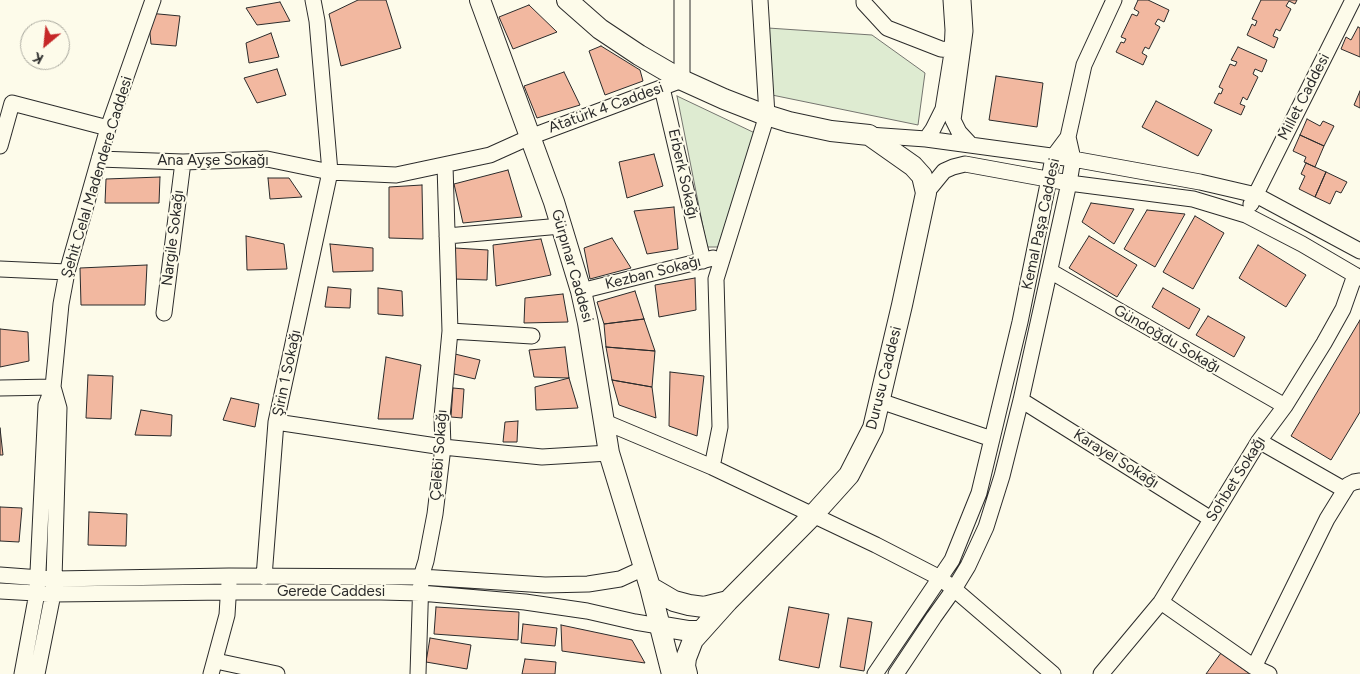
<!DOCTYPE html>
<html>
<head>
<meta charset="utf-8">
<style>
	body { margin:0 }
	#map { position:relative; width:1360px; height:674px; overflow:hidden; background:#fdfbea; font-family:Figtree,sans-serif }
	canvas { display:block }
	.north { position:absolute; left:20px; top:20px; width:50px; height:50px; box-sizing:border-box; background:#fdfbea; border:1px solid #a9a89e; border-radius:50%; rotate:208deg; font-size:14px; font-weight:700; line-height:20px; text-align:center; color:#2b2b2b }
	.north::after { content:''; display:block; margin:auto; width:18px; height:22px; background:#c62828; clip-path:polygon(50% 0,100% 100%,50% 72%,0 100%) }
</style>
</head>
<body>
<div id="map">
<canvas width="1360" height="674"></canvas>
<div class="north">K</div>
</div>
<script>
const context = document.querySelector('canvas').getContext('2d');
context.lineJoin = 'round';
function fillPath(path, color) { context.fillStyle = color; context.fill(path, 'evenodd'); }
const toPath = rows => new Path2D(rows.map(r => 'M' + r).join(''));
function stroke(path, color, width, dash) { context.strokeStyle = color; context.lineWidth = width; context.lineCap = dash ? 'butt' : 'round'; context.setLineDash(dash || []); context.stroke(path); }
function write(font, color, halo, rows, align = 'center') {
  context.font = font + ' Figtree,sans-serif'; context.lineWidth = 4; context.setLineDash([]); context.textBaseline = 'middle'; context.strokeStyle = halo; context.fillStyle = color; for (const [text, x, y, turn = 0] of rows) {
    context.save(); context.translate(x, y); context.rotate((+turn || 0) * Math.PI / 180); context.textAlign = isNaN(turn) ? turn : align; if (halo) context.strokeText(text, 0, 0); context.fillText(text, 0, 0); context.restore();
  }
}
const green = toPath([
	[768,28,872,35,925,73,918,125,772,95,768,28],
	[677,96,757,134,724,247,707,247,677,96]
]);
const building = toPath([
	[358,0,386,0,401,48,341,66,329,14,358,0],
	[1138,0,1148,0,1169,10,1164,22,1158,19,1155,24,1160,27,1149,49,1145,47,1142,53,1147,56,1143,65,1116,52,1121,42,1124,43,1126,39,1121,37,1132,14,1137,16,1139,12,1134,9,1138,0],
	[1261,0,1297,0,1295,4,1289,1,1286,6,1291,9,1280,31,1276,29,1273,36,1278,38,1274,48,1247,35,1252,24,1255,26,1257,21,1252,19,1261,0],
	[280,2,290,21,257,25,246,8,280,2],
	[529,5,557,32,513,49,499,17,529,5],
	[148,13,180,16,176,46,151,44,148,13],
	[1358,27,1360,28,1360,57,1341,49,1346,37,1351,40,1358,27],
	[271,33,279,57,249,63,246,43,271,33],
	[601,46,640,70,643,81,605,95,589,51,601,46],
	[1238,47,1267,60,1262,72,1255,69,1253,74,1258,77,1247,100,1243,97,1240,104,1245,106,1241,115,1214,103,1219,93,1221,94,1223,89,1219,87,1230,64,1235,66,1237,62,1231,60,1238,47],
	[277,69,286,95,257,103,244,78,277,69],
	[564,72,580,105,537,118,524,86,564,72],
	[996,76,1043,83,1037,127,989,120,996,76],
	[1360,91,1360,108,1354,105,1360,91],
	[1156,101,1212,130,1198,156,1142,127,1156,101],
	[1307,119,1320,126,1323,121,1334,126,1324,146,1300,135,1307,119],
	[1300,135,1324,146,1315,167,1304,162,1306,157,1293,151,1300,135],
	[654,154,663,186,627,198,619,162,654,154],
	[1306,163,1326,172,1315,197,1299,189,1305,176,1301,174,1306,163],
	[508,170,522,217,463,223,454,184,508,170],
	[1326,172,1347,182,1341,193,1336,191,1330,204,1315,197,1326,172],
	[160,177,159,203,105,203,106,179,160,177],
	[268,178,289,178,302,197,270,199,268,178],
	[422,185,423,239,389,238,389,187,422,185],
	[1091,203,1134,209,1114,244,1082,222,1091,203],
	[674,207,678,249,647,254,634,211,674,207],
	[1147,210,1185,214,1155,267,1124,249,1147,210],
	[1195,216,1224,233,1193,289,1163,272,1195,216],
	[246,236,284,244,287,269,247,270,246,236],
	[1089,236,1137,265,1117,297,1069,268,1089,236],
	[612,238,631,268,590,279,584,248,612,238],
	[541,239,551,275,496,286,493,245,541,239],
	[330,244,373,248,373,271,333,272,330,244],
	[1258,245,1306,275,1286,307,1239,278,1258,245],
	[455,248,488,250,487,280,453,279,455,248],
	[147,265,145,305,81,305,80,268,147,265],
	[695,278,696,310,659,317,655,285,695,278],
	[328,287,351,289,350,308,325,307,328,287],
	[378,288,402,291,403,316,378,314,378,288],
	[1163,288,1200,309,1189,329,1152,307,1163,288],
	[635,291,644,319,604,324,597,302,635,291],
	[563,294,568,322,524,323,525,298,563,294],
	[1208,316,1245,337,1234,357,1196,335,1208,316],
	[644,319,655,351,606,347,604,324,644,319],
	[1360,320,1360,412,1331,460,1291,436,1360,320],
	[0,329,28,332,29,361,0,367,0,329],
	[565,347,569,378,534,377,529,350,565,347],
	[606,347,655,351,652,387,612,380,606,347],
	[455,354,480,360,475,379,450,373,455,354],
	[386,357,421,365,413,419,378,419,386,357],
	[670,372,704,376,697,436,669,426,670,372],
	[88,375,113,376,111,419,86,418,88,375],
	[569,378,578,408,536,410,535,387,569,378],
	[612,380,652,387,656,418,619,405,612,380],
	[453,388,464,389,462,418,451,417,453,388],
	[231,398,259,404,255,427,223,420,231,398],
	[141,410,172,415,171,436,135,435,141,410],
	[518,421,517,442,503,442,505,422,518,421],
	[0,428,3,455,0,455,0,428],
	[0,507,22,508,19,542,0,541,0,507],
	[89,512,127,514,126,546,88,545,89,512],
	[436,607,519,612,518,640,434,634,436,607],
	[789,607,829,614,819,668,779,660,789,607],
	[848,618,872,622,864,671,840,667,848,618],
	[523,624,557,628,555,646,521,643,523,624],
	[561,625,632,640,645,663,562,651,561,625],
	[430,638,471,645,467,669,426,662,430,638],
	[1221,653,1250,674,1206,674,1221,653],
	[525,659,556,662,555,674,522,674,525,659]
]);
const minor = toPath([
	[864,0,864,3,887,28,941,49,962,51],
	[963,0,965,31,953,120,959,132,971,145],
	[662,88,703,261],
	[869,135,926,139,1073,159,1200,182,1256,195,1360,251],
	[926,139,933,129,943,109,952,53,953,30,951,0],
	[0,146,12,103,108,128],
	[99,159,183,162,267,159,330,172,396,175,490,155,530,137,682,80,682,0],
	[926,193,944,171,953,167,965,164,1069,183,1193,199,1246,215,1302,244,1360,278],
	[1251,204,1353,0],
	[447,236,561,226],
	[0,269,67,272],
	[1050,271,1285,406],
	[581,291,713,258],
	[164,313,183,162],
	[450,331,532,336],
	[0,388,53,387],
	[1021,400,1211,519],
	[880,401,992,439],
	[276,422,443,447,542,457,609,453],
	[605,422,712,467,876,545,940,578,954,589,1053,674],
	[1259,441,1345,490],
	[712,467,720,427,716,279,767,115,760,0],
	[0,575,54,579,229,576,421,577,545,585,588,584,620,579,644,568],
	[264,577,276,422,330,172,317,21,313,0],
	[0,591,53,594,229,592,381,592,420,593,525,602,587,611,635,622,659,626],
	[1161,602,1254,667,1269,674],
	[216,661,277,674],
	[1254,667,1327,519,1348,485,1354,482,1360,481],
	[22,674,37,593,46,405,53,387,61,304,67,272,108,128,153,0],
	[37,674,53,594,54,579,59,408,53,387],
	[211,674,227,615,229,583],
	[418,674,421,577,426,561,435,514,443,447,442,417,450,331,445,165],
	[875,674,952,560,979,493,1020,322,1049,179,1053,157,1068,137],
	[896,674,934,617,954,589,968,566,986,527,1002,476,1021,400,1069,183,1073,159,1068,137,1084,65,1114,0],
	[1101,674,1161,602,1259,441,1285,406,1324,343,1343,309,1355,275]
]);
const major = toPath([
	[480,0,554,202,581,291,588,323,609,453,650,587,672,674],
	[567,0,600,29,639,55,682,80,724,99,760,113,789,122,831,131,869,135,913,166,922,176,926,193,902,305,873,428,849,475,813,515,728,601,693,640,686,658,685,666,687,674],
	[650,587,674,601,689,605,704,607,728,601],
	[659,626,689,631,701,631]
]);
const streetNames = [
	["Millet Caddesi",1304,97,-63],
	["Atatürk 4 Caddesi",606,108,-20],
	["Ana Ayşe Sokağı",213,161],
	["Erberk Sokağı",683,174,77],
	["Şehit Celal Madendere Caddesi",97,177,-73],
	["Kemal Paşa Caddesi",1041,224,-78],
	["Nargile Sokağı",173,238,-83],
	["Gürpınar Caddesi",572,266,74],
	["Kezban Sokağı",653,273,-14],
	["Gündoğdu Sokağı",1167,339,30],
	["Şirin 1 Sokağı",287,373,-78],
	["Durusu Caddesi",884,378,-76],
	["Çelebi Sokağı",439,455,-86],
	["Karayel Sokağı",1116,459,32],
	["Sohbet Sokağı",1236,479,-58],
	["Gerede Caddesi",331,592]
];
fillPath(green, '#deebd1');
stroke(green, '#74746e', 1);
fillPath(building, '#f2b8a0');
stroke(building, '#2b2b2b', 1);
stroke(minor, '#2b2b2b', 17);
stroke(major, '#2b2b2b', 22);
stroke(minor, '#fdfbea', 15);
stroke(major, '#fdfbea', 20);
write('15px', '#2b2b2b', '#fdfbea', streetNames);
</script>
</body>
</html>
